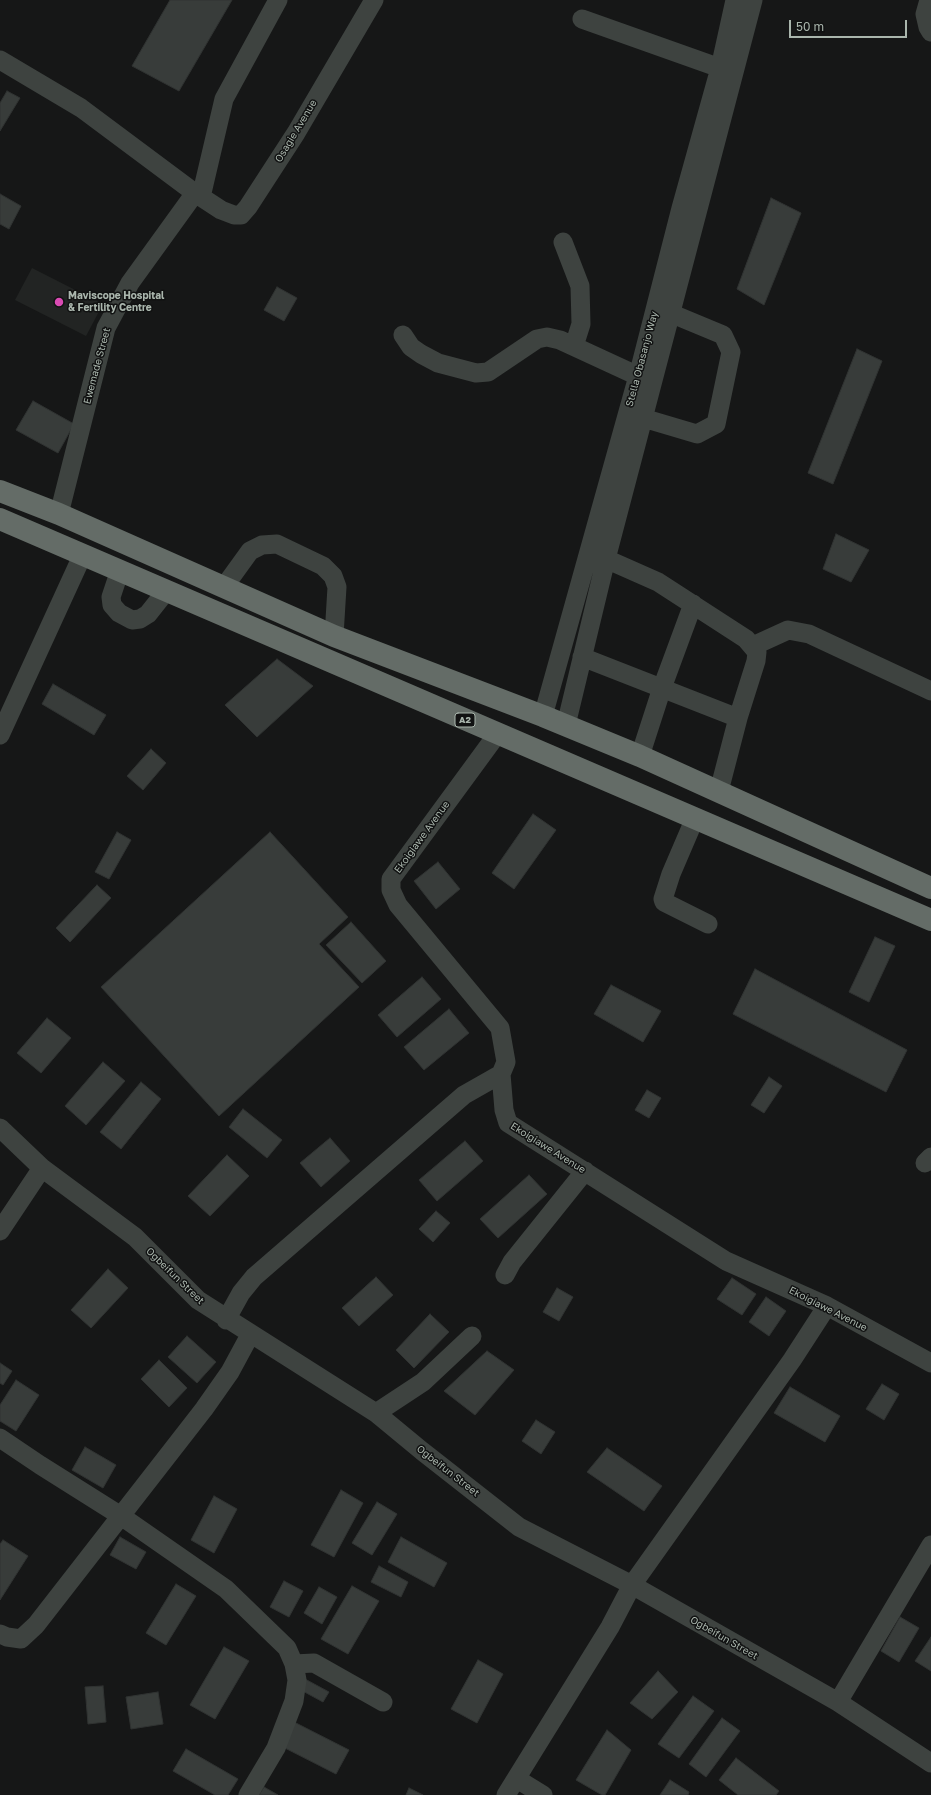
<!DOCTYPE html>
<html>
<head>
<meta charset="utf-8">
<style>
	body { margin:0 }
	#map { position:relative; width:931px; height:1795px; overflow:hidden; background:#161717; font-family:"Golos Text",sans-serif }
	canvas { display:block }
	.scale { position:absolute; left:789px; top:20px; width:118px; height:18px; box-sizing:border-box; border:2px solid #aab6ad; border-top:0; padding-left:5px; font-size:12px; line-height:14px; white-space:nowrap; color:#aab6ad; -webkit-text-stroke:3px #111212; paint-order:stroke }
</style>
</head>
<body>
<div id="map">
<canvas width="931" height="1795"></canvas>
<div class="scale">50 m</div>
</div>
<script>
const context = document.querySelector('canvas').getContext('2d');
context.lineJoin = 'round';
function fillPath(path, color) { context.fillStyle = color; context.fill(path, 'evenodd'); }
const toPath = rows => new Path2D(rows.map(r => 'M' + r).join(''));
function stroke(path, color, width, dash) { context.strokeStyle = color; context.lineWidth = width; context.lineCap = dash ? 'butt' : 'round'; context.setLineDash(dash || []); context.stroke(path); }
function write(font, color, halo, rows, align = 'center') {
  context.font = font + ' "Golos Text",sans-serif'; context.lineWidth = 3; context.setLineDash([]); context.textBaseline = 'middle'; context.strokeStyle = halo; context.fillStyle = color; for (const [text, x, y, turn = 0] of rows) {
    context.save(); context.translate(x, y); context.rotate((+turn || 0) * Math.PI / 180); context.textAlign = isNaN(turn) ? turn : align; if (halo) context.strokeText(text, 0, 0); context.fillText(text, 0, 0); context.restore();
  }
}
const built = toPath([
	[32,268,103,304,86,336,15,300]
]);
const building = toPath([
	[170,0,232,0,179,91,132,66,170,0],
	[7,91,20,98,0,131,0,103,7,91],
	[0,194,21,206,9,229,0,224,0,194],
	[771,198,801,213,764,305,737,289,771,198],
	[277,287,297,298,284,321,264,310,277,287],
	[857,349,882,361,833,484,808,473,857,349],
	[33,401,74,424,58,453,16,430,33,401],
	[836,534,869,550,851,582,823,569,836,534],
	[277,659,313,686,257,737,225,705,277,659],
	[53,684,106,715,94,735,42,704,53,684],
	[151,749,166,763,143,790,127,776,151,749],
	[533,814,556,830,514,889,492,873,533,814],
	[117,832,131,840,109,879,95,872,117,832],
	[270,832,348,917,319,944,359,987,219,1116,101,987,270,832],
	[438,862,460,889,436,909,414,881,438,862],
	[97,885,111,898,70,942,56,928,97,885],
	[351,922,386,961,362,983,326,945,351,922],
	[875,937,895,946,869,1002,849,992,875,937],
	[755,969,907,1050,886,1092,733,1014,755,969],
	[422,977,441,999,397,1037,378,1015,422,977],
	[611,985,661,1011,643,1042,594,1014,611,985],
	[449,1009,469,1033,424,1070,404,1047,449,1009],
	[47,1018,71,1038,41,1073,17,1053,47,1018],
	[103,1062,125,1081,86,1125,65,1106,103,1062],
	[769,1077,782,1086,764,1113,751,1105,769,1077],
	[141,1082,161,1099,121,1149,100,1132,141,1082],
	[647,1090,661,1098,649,1118,635,1110,647,1090],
	[243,1109,282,1140,267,1158,229,1127,243,1109],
	[330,1138,350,1161,321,1187,300,1163,330,1138],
	[465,1141,483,1161,437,1201,419,1180,465,1141],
	[227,1155,249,1176,210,1216,188,1196,227,1155],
	[529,1175,547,1194,498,1238,480,1219,529,1175],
	[436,1211,450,1223,433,1242,419,1229,436,1211],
	[108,1269,128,1288,91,1328,71,1310,108,1269],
	[376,1277,393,1295,359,1326,342,1308,376,1277],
	[732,1278,756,1294,742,1315,717,1299,732,1278],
	[557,1288,573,1297,559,1321,543,1312,557,1288],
	[766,1297,786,1311,769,1336,749,1322,766,1297],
	[430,1314,449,1332,414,1368,396,1350,430,1314],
	[187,1336,216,1362,197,1383,168,1357,187,1336],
	[487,1351,514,1370,475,1415,444,1391,487,1351],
	[159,1360,187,1388,169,1407,141,1379,159,1360],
	[0,1363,12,1371,3,1385,0,1383,0,1363],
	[16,1380,39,1395,16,1431,0,1421,0,1405,16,1380],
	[882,1384,899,1394,884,1420,866,1409,882,1384],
	[790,1387,840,1416,825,1442,774,1413,790,1387],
	[536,1420,555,1432,541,1454,522,1441,536,1420],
	[85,1447,116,1465,103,1488,72,1470,85,1447],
	[607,1448,662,1486,644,1511,587,1472,607,1448],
	[341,1490,363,1503,334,1557,311,1545,341,1490],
	[214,1496,237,1509,214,1553,191,1540,214,1496],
	[377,1502,397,1514,372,1555,352,1543,377,1502],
	[120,1537,146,1552,136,1569,110,1555,120,1537],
	[401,1537,447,1563,434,1587,388,1562,401,1537],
	[3,1540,28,1556,0,1600,0,1544,3,1540],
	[379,1566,408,1582,401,1597,371,1582,379,1566],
	[284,1581,303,1591,289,1617,270,1607,284,1581],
	[176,1584,196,1596,166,1645,146,1633,176,1584],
	[352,1586,379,1601,348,1654,321,1639,352,1586],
	[319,1587,337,1597,322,1624,304,1613,319,1587],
	[900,1617,919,1628,899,1662,881,1651,900,1617],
	[931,1637,931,1671,915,1661,931,1637],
	[224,1647,249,1661,215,1719,190,1705,224,1647],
	[478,1660,503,1674,477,1723,451,1709,478,1660],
	[658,1671,678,1692,652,1719,630,1703,658,1671],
	[305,1679,329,1692,323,1702,299,1689,305,1679],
	[103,1686,106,1722,88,1724,85,1687,103,1686],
	[158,1692,163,1724,131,1729,126,1697,158,1692],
	[693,1696,714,1711,679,1758,658,1744,693,1696],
	[722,1718,740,1731,706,1777,689,1764,722,1718],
	[294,1722,349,1750,336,1774,281,1746,294,1722],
	[607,1730,631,1750,605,1795,602,1795,576,1780,607,1730],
	[186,1749,238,1779,228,1795,215,1795,173,1771,186,1749],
	[736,1758,779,1791,776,1795,738,1795,719,1780,736,1758],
	[670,1780,689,1792,688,1795,660,1795,670,1780],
	[264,1787,278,1795,259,1795,264,1787],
	[409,1788,423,1795,406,1795,409,1788]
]);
const minor = toPath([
	[929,0,925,14,928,27,931,32],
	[582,19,720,68],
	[0,60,81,108,195,193,221,210,234,215,241,215,248,207,296,133,374,0],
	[201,197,224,99,278,0],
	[563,242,580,286,581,324,574,346],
	[403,335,411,347,421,354,438,363,476,373,488,372,537,339,547,337,560,340,638,376],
	[643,418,697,434,716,424,731,352,723,335,670,313],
	[59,514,106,328,130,283,195,193],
	[606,559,658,582,746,639,757,652,756,661,738,718,719,791],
	[120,570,111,597,112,605,119,613,132,620,140,619,148,614,167,590],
	[224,587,250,551,262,545,277,544,323,566,333,576,337,587,334,636],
	[753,646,788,630,809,634,931,691],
	[582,657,738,718],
	[543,716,638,376,681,208,720,68,735,0],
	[566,725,606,559,753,0],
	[498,733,391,879,391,890,398,905,500,1028,506,1062,501,1074,504,1110,508,1123,726,1261,827,1306,931,1363],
	[0,735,83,554],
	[640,756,662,688,693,604],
	[695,818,671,874,663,899,664,902,708,924],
	[0,1128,42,1168,135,1237,198,1300,376,1413,422,1451,519,1527,632,1585,838,1702,931,1763],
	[925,1163,931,1157],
	[0,1231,42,1168],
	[505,1275,512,1262,585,1171],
	[226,1320,241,1293,254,1277,464,1095,501,1074],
	[376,1413,423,1382,472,1336],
	[0,1438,40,1465,121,1516,226,1589,287,1648,294,1664,297,1680,294,1701,276,1748,248,1795],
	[0,1634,7,1637,21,1639,36,1625,204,1409,230,1372,250,1335],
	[294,1664,314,1663,383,1702],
	[838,1702,931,1545],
	[517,1779,543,1795],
	[506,1795,610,1627,632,1585,792,1360,827,1306]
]);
const highway = toPath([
	[0,491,59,514,334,636,543,716,640,756,931,888],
	[0,519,931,920]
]);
const markers = [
	[59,302,5,"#da4bb3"]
];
const shields = [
	[465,720,20]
];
const shieldNames = [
	["A2",465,720]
];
const streetNames = [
	["Osagie Avenue",296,131,-59],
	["Stella Obasanjo Way",642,359,-75],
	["Ewemade Street",97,366,-75],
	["Ekoigiawe Avenue",422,837,-54],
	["Ekoigiawe Avenue",548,1148,32],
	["Ogbeifun Street",175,1276,44],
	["Ekoigiawe Avenue",828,1309,27],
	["Ogbeifun Street",448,1471,38],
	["Ogbeifun Street",724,1638,30]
];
const poiNames = [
	["Maviscope Hospital",68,296],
	["& Fertility Centre",68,308]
];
fillPath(built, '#222423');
fillPath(building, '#383c3a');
stroke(building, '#303332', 1);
stroke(minor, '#3e4340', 19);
stroke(highway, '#646c67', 22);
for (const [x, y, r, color] of markers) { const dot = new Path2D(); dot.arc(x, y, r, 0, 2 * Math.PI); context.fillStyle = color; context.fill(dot); stroke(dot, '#111212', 1.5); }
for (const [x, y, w] of shields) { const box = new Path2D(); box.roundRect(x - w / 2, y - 7, w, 14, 3); context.fillStyle = '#111212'; context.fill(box); stroke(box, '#aab6ad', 1); }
write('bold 9px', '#aab6ad', null, shieldNames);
write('10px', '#aab6ad', '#111212', streetNames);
write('bold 10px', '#aab6ad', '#111212', poiNames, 'left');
</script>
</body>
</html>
